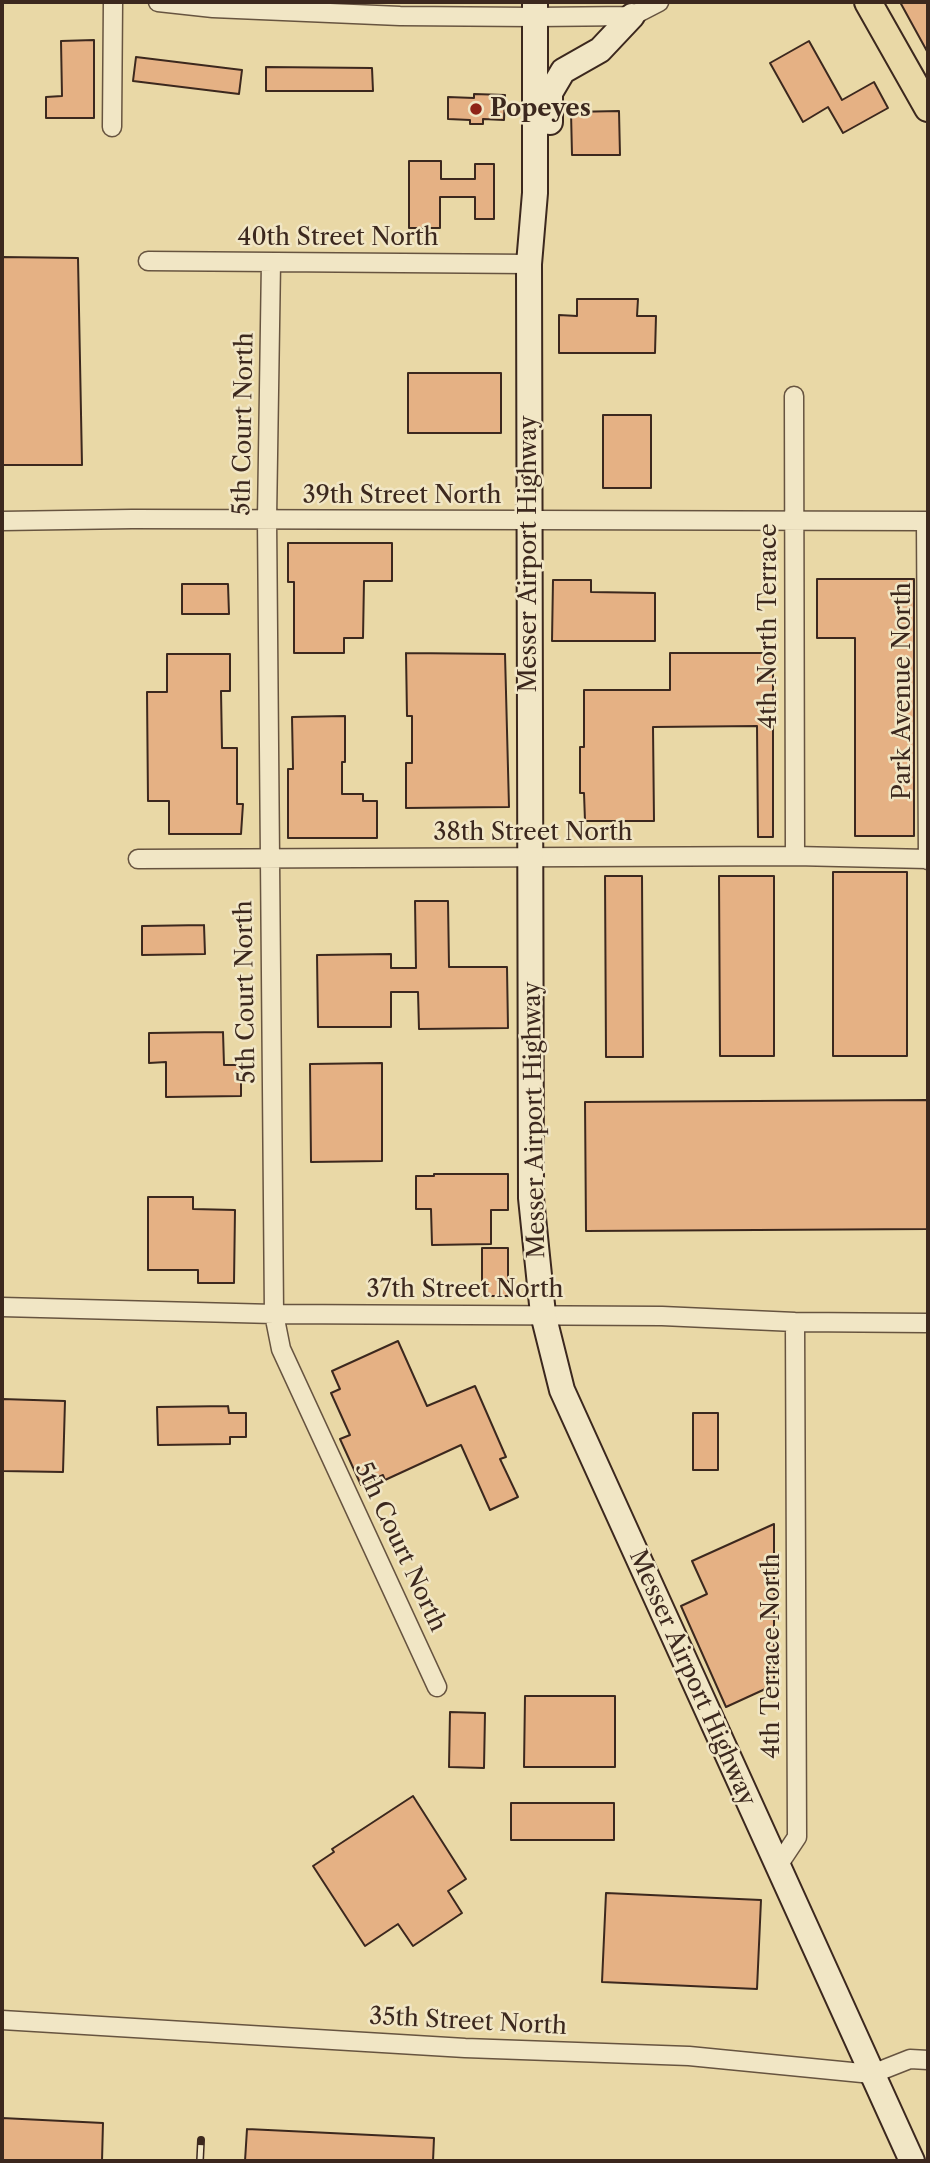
<!DOCTYPE html>
<html>
<head>
<meta charset="utf-8">
<style>
	body { margin:0 }
	#map { position:relative; width:930px; height:2163px; overflow:hidden; background:#e9d8a6; font-family:"Libre Caslon Text",serif }
	canvas { display:block }
	.frame { position:absolute; inset:0; border:4px solid #3c281e; pointer-events:none }
</style>
</head>
<body>
<div id="map">
<canvas width="930" height="2163"></canvas>
<div class="frame"></div>
</div>
<script>
const context = document.querySelector('canvas').getContext('2d');
context.lineJoin = 'round';
function fillPath(path, color) { context.fillStyle = color; context.fill(path, 'evenodd'); }
const toPath = rows => new Path2D(rows.map(r => 'M' + r).join(''));
function stroke(path, color, width, dash) { context.strokeStyle = color; context.lineWidth = width; context.lineCap = dash ? 'butt' : 'round'; context.setLineDash(dash || []); context.stroke(path); }
function write(font, color, halo, rows, align = 'center') {
  context.font = font + ' "Libre Caslon Text",serif'; context.lineWidth = 5; context.setLineDash([]); context.textBaseline = 'middle'; context.strokeStyle = halo; context.fillStyle = color; for (const [text, x, y, turn = 0] of rows) {
    context.save(); context.translate(x, y); context.rotate((+turn || 0) * Math.PI / 180); context.textAlign = isNaN(turn) ? turn : align; if (halo) context.strokeText(text, 0, 0); context.fillText(text, 0, 0); context.restore();
  }
}
const building = toPath([
	[900,2,928,2,928,53,900,2],
	[94,40,94,118,46,118,46,97,62,96,61,41,94,40],
	[809,41,842,100,874,82,888,108,843,133,828,107,803,122,770,63,809,41],
	[136,57,242,70,239,94,133,81,136,57],
	[266,67,372,68,373,91,266,91,266,67],
	[474,94,505,95,504,120,483,119,483,124,470,124,470,120,448,119,448,97,474,98,474,94],
	[619,111,620,155,572,155,571,112,619,111],
	[409,161,441,161,441,179,475,179,475,164,494,164,494,219,475,219,475,197,440,197,440,228,409,228,409,161],
	[2,257,78,258,82,465,2,465,2,257],
	[577,299,638,299,637,316,656,316,655,353,559,353,559,315,577,316,577,299],
	[408,373,501,373,501,433,408,433,408,373],
	[603,415,651,415,651,488,603,488,603,415],
	[288,543,392,543,392,581,364,581,363,638,344,638,344,653,294,653,294,582,288,582,288,543],
	[817,579,914,579,914,836,855,836,855,638,817,638,817,579],
	[553,580,591,580,591,592,655,593,655,641,552,641,553,580],
	[182,584,228,584,229,614,182,614,182,584],
	[406,653,505,654,509,807,406,808,406,763,412,763,412,716,407,716,406,653],
	[670,653,773,653,773,837,758,837,757,726,653,727,654,821,585,821,584,793,580,793,580,747,584,747,584,690,670,690,670,653],
	[167,654,230,654,230,691,221,691,222,748,237,748,237,804,243,804,241,834,169,834,169,801,148,801,147,692,167,692,167,654],
	[345,716,345,762,342,762,342,794,363,794,363,801,377,801,377,838,288,838,288,769,293,769,292,717,345,716],
	[833,872,907,872,907,1056,833,1056,833,872],
	[605,876,642,876,643,1057,606,1057,605,876],
	[719,876,774,876,774,1056,720,1056,719,876],
	[415,901,448,901,449,967,507,967,508,1028,419,1029,418,992,391,992,391,1027,318,1027,317,955,391,954,391,968,416,968,415,901],
	[204,925,205,954,142,955,142,926,204,925],
	[223,1032,224,1065,241,1065,241,1096,166,1097,166,1062,149,1063,149,1033,223,1032],
	[382,1063,382,1161,311,1162,310,1064,382,1063],
	[928,1100,928,1229,586,1231,585,1102,928,1100],
	[434,1174,508,1174,508,1210,491,1210,491,1244,432,1245,431,1209,416,1209,416,1176,434,1176,434,1174],
	[148,1197,193,1197,193,1209,235,1210,234,1283,198,1283,198,1270,148,1270,148,1197],
	[482,1248,508,1248,508,1296,482,1296,482,1248],
	[398,1341,427,1406,475,1386,506,1457,500,1459,518,1497,490,1510,461,1445,385,1480,383,1475,361,1485,340,1439,350,1435,331,1393,340,1389,332,1371,398,1341],
	[2,1399,65,1401,63,1472,2,1471,2,1399],
	[228,1406,229,1413,246,1413,246,1437,230,1437,230,1444,158,1445,157,1407,228,1406],
	[693,1413,718,1413,718,1470,693,1470,693,1413],
	[774,1524,774,1685,726,1707,681,1606,707,1594,692,1561,774,1524],
	[525,1696,615,1696,615,1767,524,1767,525,1696],
	[450,1712,485,1713,484,1768,449,1767,450,1712],
	[413,1796,466,1879,448,1891,462,1913,413,1946,398,1924,365,1946,313,1866,334,1852,332,1849,413,1796],
	[511,1803,614,1803,614,1840,511,1840,511,1803],
	[606,1893,761,1900,757,1989,602,1982,606,1893],
	[2,2118,103,2123,102,2161,2,2161,2,2118],
	[247,2129,434,2138,433,2161,245,2161,247,2129]
]);
const street = toPath([
	[158,2,213,8,400,16,535,17,632,16,659,2],
	[112,127,113,2],
	[148,261,529,264],
	[271,262,267,519,274,1314,281,1349,437,1687],
	[794,396,795,856],
	[2,521,132,519,928,521],
	[926,521,928,860],
	[138,859,795,856,928,859],
	[2,1307,274,1314,662,1316,795,1322,928,1323],
	[777,1867,797,1837,795,1322],
	[2,2020,465,2048,689,2056,872,2074,910,2059,928,2060]
]);
const secondary = toPath([
	[535,2,535,193,529,264,531,1198,543,1314,562,1390,912,2161],
	[550,122,550,93,563,71,600,50,632,16]
]);
const primary = toPath([
	[868,2,928,108]
]);
const rail = toPath([
	[200,2161,201,2140]
]);
const markers = [
	[476,109,7,"#8f2418"]
];
const poiNames = [
	["Popeyes",490,109]
];
const streetNames = [
	["40th Street North",338,238],
	["5th Court North",244,424,-89],
	["39th Street North",402,496],
	["Messer Airport Highway",529,554,-90],
	["4th North Terrace",769,626,-90],
	["Park Avenue North",903,691,-90],
	["38th Street North",533,833],
	["5th Court North",246,992,-91],
	["Messer Airport Highway",535,1120,-91],
	["37th Street North",465,1290],
	["5th Court North",400,1547,65],
	["4th Terrace North",772,1656,-90],
	["Messer Airport Highway",692,1678,66],
	["35th Street North",468,2022,3]
];
fillPath(building, '#e5b184');
stroke(building, '#3c281e', 2);
stroke(street, '#675440', 21);
stroke(secondary, '#3c281e', 28);
stroke(primary, '#3c281e', 30);
stroke(street, '#f1e6c5', 18);
stroke(secondary, '#f1e6c5', 24);
stroke(primary, '#e9d8a6', 26);
stroke(rail, '#3c281e', 8);
stroke(rail, '#f1e6c5', 5, [16]);
for (const [x, y, r, color] of markers) { const dot = new Path2D(); dot.arc(x, y, r, 0, 2 * Math.PI); context.fillStyle = color; context.fill(dot); stroke(dot, '#f1e6c5', 2.5); }
write('bold 24px', '#3c281e', '#f1e6c5', poiNames, 'left');
write('24px', '#3c281e', '#f1e6c5', streetNames);
</script>
</body>
</html>
